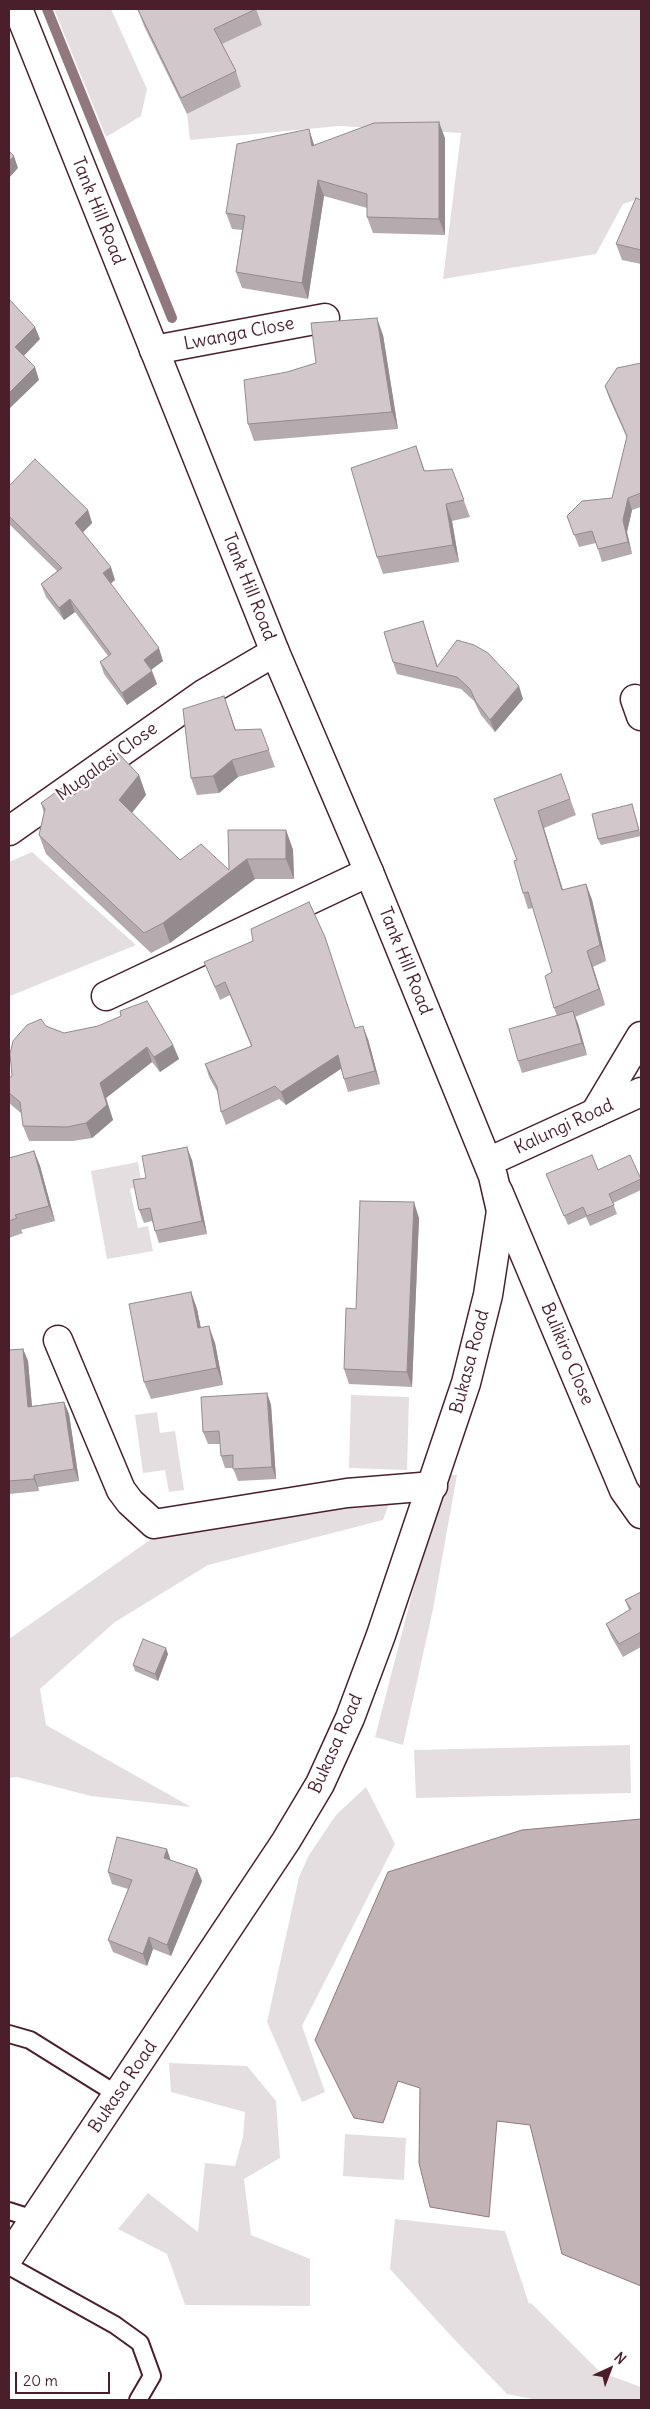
<!DOCTYPE html>
<html>
<head>
<meta charset="utf-8">
<style>
	body { margin:0 }
	#map { position:relative; width:650px; height:2409px; overflow:hidden; background:#fff; font-family:Delius,sans-serif }
	canvas { display:block }
	.frame { position:absolute; inset:0; border:10px solid #4a1f2b; pointer-events:none }
	.north { position:absolute; left:585px; top:2344px; width:50px; height:50px; -webkit-text-stroke:4px #fff; paint-order:stroke; rotate:43deg; font-size:14px; font-weight:700; line-height:20px; text-align:center; color:#4a1f2b }
	.north::after { content:''; display:block; margin:auto; width:18px; height:22px; background:#4a1f2b; clip-path:polygon(50% 0,100% 100%,50% 72%,0 100%) }
	.scale { position:absolute; left:15px; top:2372px; width:95px; height:22px; box-sizing:border-box; border:2px solid #4a1f2b; border-top:0; padding-left:6px; font-size:15px; line-height:18px; white-space:nowrap; color:#4a1f2b; -webkit-text-stroke:4px #fff; paint-order:stroke }
</style>
</head>
<body>
<div id="map">
<canvas width="650" height="2409"></canvas>
<div class="frame"></div>
<div class="north">N</div>
<div class="scale">20 m</div>
</div>
<script>
const context = document.querySelector('canvas').getContext('2d');
context.lineJoin = 'round';
function fillPath(path, color) { context.fillStyle = color; context.fill(path, 'evenodd'); }
const toPath = rows => new Path2D(rows.map(r => 'M' + r).join(''));
function stroke(path, color, width, dash) { context.strokeStyle = color; context.lineWidth = width; context.lineCap = dash ? 'butt' : 'round'; context.setLineDash(dash || []); context.stroke(path); }
function write(font, color, halo, rows, align = 'center') {
  context.font = font + ' Delius,sans-serif'; context.lineWidth = 4; context.setLineDash([]); context.textBaseline = 'middle'; context.strokeStyle = halo; context.fillStyle = color; for (const [text, x, y, turn = 0] of rows) {
    context.save(); context.translate(x, y); context.rotate((+turn || 0) * Math.PI / 180); context.textAlign = isNaN(turn) ? turn : align; if (halo) context.strokeText(text, 0, 0); context.fillText(text, 0, 0); context.restore();
  }
}
const green = toPath([
	[54,9,111,9,147,89,141,116,106,137],
	[254,9,641,9,641,198,623,204,596,254,443,279,461,133,339,126,190,140,187,114,241,87,220,45],
	[32,852,136,945,10,996,9,862],
	[138,1162,142,1186,130,1189,138,1228,148,1226,153,1251,107,1259,91,1171],
	[351,1395,409,1397,407,1470,349,1468],
	[157,1412,160,1433,175,1431,184,1490,169,1492,165,1470,143,1473,135,1415],
	[443,1475,457,1475,433,1609,403,1745,375,1737],
	[392,1496,383,1520,208,1565,115,1622,40,1689,46,1725,191,1807,91,1796,17,1777,9,1778,9,1639,157,1535],
	[630,1745,631,1793,416,1798,414,1750],
	[366,1787,395,1844,302,2026,325,2092,302,2102,267,2022,299,1877,309,1855,336,1815],
	[169,2063,247,2066,276,2101,280,2158,244,2179,251,2235,310,2259,310,2306,185,2305,167,2254,118,2229,148,2193,198,2232,205,2163,235,2166,243,2137,245,2112,171,2092],
	[345,2134,406,2138,404,2180,343,2176],
	[395,2219,505,2231,529,2304,531,2303,600,2372,641,2387,641,2400,538,2400,507,2394,452,2337,390,2269]
]);
const water = toPath([
	[641,1819,641,2286,562,2254,530,2125,497,2121,489,2217,430,2207,419,2163,420,2088,398,2081,383,2123,354,2118,315,2040,388,1872,522,1830,641,1819]
]);
const stream = toPath([
	[47,9,172,318]
]);
const lane = toPath([
	[9,2034,30,2040,118,2095],
	[9,2211,34,2219],
	[9,2266,115,2325,140,2343,152,2376,138,2400]
]);
const street = toPath([
	[154,350,325,318],
	[635,699,641,716],
	[9,831,205,693,275,652],
	[106,996,369,872],
	[595,1113,641,1036],
	[498,1191,624,1490,641,1514],
	[58,1340,121,1490,130,1502,154,1524,347,1493,433,1486]
]);
const secondary = toPath([
	[488,1162,641,1092],
	[9,2257,286,1841,320,1784,350,1718,381,1635,466,1383,488,1295,501,1211,493,1176,369,872,275,652,18,9]
]);
const wall = toPath([
	[256,9,262,25,222,44,236,71,241,87,187,114,144,26,138,10],
	[309,129,314,145,445,138,445,235,373,233,367,217,367,208,324,196,308,299,242,288,236,272,242,230,232,229,226,213],
	[641,200,641,264,622,260,616,244],
	[383,335,398,429,254,441,248,424,287,372,316,363],
	[641,363,641,507,632,510,627,532,632,554,602,562,596,543,579,547,567,516,612,498,627,438,609,398,605,386],
	[416,446,425,471,452,469,470,517,452,521,459,562,383,574,377,557],
	[9,486,88,510,92,523,83,532,115,580,110,583,163,661,151,670,157,684,127,705,104,674,100,662,108,656,75,612,64,620,46,597,41,584,57,571,9,524],
	[423,621,438,667,523,699,495,732,481,715,474,701,461,689,397,674,393,662],
	[230,713,236,730,261,729,275,767,238,777,219,793,197,795,191,778],
	[561,774,576,815,544,828,563,890,586,884,592,900,606,961,593,967,605,1005,575,1017,587,1055,522,1073,518,1061,557,1016,554,1008,552,972,533,908,528,909,523,893,517,860,494,799],
	[139,775,146,795,132,813,180,860,229,870,286,830,293,850,294,879,255,879,170,943,151,953,46,854,39,835,44,813,41,803,74,795],
	[634,811,641,836,601,845,598,839],
	[325,937,355,1028,368,1039,380,1084,348,1092,344,1079,341,1069,286,1105,279,1099,226,1125,221,1112,218,1093,209,1077,205,1064,251,1046,230,995,220,1000,204,962],
	[46,1026,64,1033,173,1045,179,1059,160,1072,152,1062,106,1098,113,1120,92,1138,73,1141,29,1141,23,1126,22,1114,9,1103,9,1078,12,1076],
	[34,1151,40,1166,55,1221,21,1230,23,1233,9,1238,9,1158],
	[192,1160,207,1234,159,1243,155,1231,152,1221,144,1223,139,1210,146,1178],
	[598,1170,641,1180,641,1190,613,1203,617,1214,590,1226,586,1217,568,1225,546,1174],
	[419,1218,412,1387,349,1384,344,1369,356,1309],
	[191,1292,197,1309,201,1328,215,1343,223,1385,151,1399,144,1382],
	[23,1349,28,1361,32,1406,64,1402,69,1414,79,1481,38,1487,39,1491,9,1494,9,1350],
	[267,1393,271,1405,276,1479,238,1481,233,1468,225,1468,221,1456,220,1444,208,1444,203,1432],
	[641,1592,641,1647,623,1657,611,1636,606,1624,629,1610,625,1600],
	[168,1654,158,1681,135,1671,133,1665],
	[171,1860,197,1869,202,1881,171,1956,153,1949,147,1966,113,1952,108,1940,128,1889,112,1884,108,1872]
]);
const shadedWall = toPath([
	[439,122,445,138,445,235,439,219],
	[309,129,314,145,312,146],
	[14,156,18,168,9,178,9,161],
	[318,180,324,196,308,299,302,283],
	[377,318,383,335,398,429,392,412],
	[35,327,40,339,20,360,15,347],
	[35,367,39,380,9,409,9,393],
	[628,498,632,510,627,532,632,554,628,542,623,520],
	[446,504,452,521,459,562,453,545],
	[88,510,92,523,80,535,75,523],
	[111,567,115,580,108,586,103,573],
	[70,599,75,612,64,620,59,608],
	[159,648,163,661,148,672,144,660],
	[152,671,157,684,127,705,122,693],
	[519,686,523,699,495,732,490,720],
	[224,696,230,713,241,747,235,730],
	[232,760,238,777,219,793,213,776],
	[139,775,146,795,126,820,119,800],
	[538,811,544,828,568,907,562,890],
	[286,830,293,850,294,879,286,859],
	[247,859,255,879,170,943,163,923],
	[586,884,592,900,606,961,600,945],
	[587,951,593,967,605,1005,599,989],
	[573,1011,578,1023,587,1055,582,1043],
	[363,1026,368,1039,380,1084,375,1071],
	[173,1045,179,1059,160,1072,154,1057],
	[147,1047,152,1062,106,1098,113,1120,92,1138,86,1123,100,1083],
	[338,1055,342,1068,286,1105,281,1092],
	[187,1147,192,1160,207,1234,202,1221],
	[34,1151,40,1166,55,1221,49,1206],
	[414,1202,419,1218,412,1387,407,1372],
	[191,1292,197,1309,204,1345,198,1328],
	[209,1326,215,1343,223,1385,217,1368],
	[23,1349,28,1361,33,1419,28,1407],
	[267,1393,271,1405,276,1479,272,1467],
	[64,1402,69,1414,79,1481,74,1469],
	[34,1475,38,1487,39,1491,34,1479],
	[166,1648,168,1654,158,1681,155,1674],
	[167,1849,171,1861,164,1858],
	[197,1869,202,1881,171,1956,167,1945],
	[149,1937,153,1949,147,1966,143,1954]
]);
const building = toPath([
	[141,9,256,9,214,29,236,71,181,98,138,10,141,9],
	[439,122,439,219,367,217,367,194,318,180,302,283,236,272,245,216,226,213,237,144,309,129,312,146,374,123,439,122],
	[9,151,14,156,9,161,9,151],
	[636,198,641,200,641,250,616,244,636,198],
	[9,299,35,327,15,347,35,367,9,393,9,299],
	[377,318,392,412,248,424,244,380,287,372,316,363,311,323,377,318],
	[641,363,641,493,628,498,623,520,628,542,598,549,592,531,574,535,567,516,582,501,612,498,627,436,605,386,617,368,641,363],
	[416,446,424,471,452,469,464,500,446,504,453,545,377,557,351,468,416,446],
	[35,459,88,510,75,523,111,567,103,573,159,648,144,660,152,671,122,693,100,662,111,654,70,599,59,608,41,584,62,568,9,516,9,486,35,459],
	[423,621,437,667,457,640,474,645,488,653,519,686,490,720,476,702,470,689,457,677,393,662,384,632,423,621],
	[224,696,235,730,261,729,269,750,232,760,213,776,191,778,183,709,224,696],
	[118,753,139,775,119,800,180,860,201,844,229,870,228,830,286,830,286,859,247,859,163,923,144,933,39,835,45,809,41,803,63,787,74,795,118,753],
	[561,774,570,799,538,811,562,890,586,884,600,945,587,951,599,989,554,1008,545,976,552,972,528,892,523,893,514,861,517,860,494,799,561,774],
	[632,804,639,830,598,839,592,814,632,804],
	[309,902,325,937,355,1028,363,1026,375,1071,344,1079,338,1055,281,1092,275,1086,221,1112,217,1087,205,1064,252,1046,225,982,215,987,204,962,253,941,251,929,309,902],
	[147,1001,173,1045,154,1057,147,1047,100,1083,107,1105,86,1123,67,1127,23,1126,20,1102,9,1093,9,1078,12,1076,10,1054,13,1041,27,1025,41,1019,46,1026,64,1033,98,1026,121,1016,120,1011,147,1001],
	[573,1011,582,1043,518,1061,509,1029,573,1011],
	[187,1147,202,1221,155,1231,150,1208,139,1210,133,1180,146,1178,142,1156,187,1147],
	[34,1151,49,1206,15,1215,17,1218,9,1221,9,1158,34,1151],
	[592,1155,598,1170,630,1155,641,1179,609,1194,614,1205,587,1216,583,1207,564,1216,546,1174,592,1155],
	[360,1201,414,1202,407,1372,344,1369,346,1308,356,1309,360,1201],
	[191,1292,198,1328,209,1326,217,1368,144,1382,129,1304,191,1292],
	[23,1349,28,1407,64,1402,74,1469,34,1475,34,1479,9,1481,9,1350,23,1349],
	[267,1393,272,1467,233,1469,233,1455,221,1456,219,1431,203,1432,201,1397,267,1393],
	[641,1592,641,1632,619,1644,606,1624,631,1609,625,1600,641,1592],
	[143,1639,166,1648,155,1674,133,1665,143,1639],
	[117,1837,167,1849,164,1858,197,1869,167,1945,149,1937,143,1954,108,1940,132,1880,108,1872,117,1837]
]);
const streetNames = [
	["Tank Hill Road",98,211,68],
	["Lwanga Close",239,334,-11],
	["Tank Hill Road",249,587,68],
	["Mugalasi Close",107,762,-36],
	["Tank Hill Road",405,961,68],
	["Kalungi Road",564,1127,-25],
	["Bulikiro Close",567,1354,67],
	["Bukasa Road",470,1362,-75],
	["Bukasa Road",336,1744,-66],
	["Bukasa Road",123,2087,-56]
];
fillPath(green, '#e5dee0');
fillPath(water, '#c1b3b6');
stroke(water, '#91787e', 1);
stroke(stream, '#91787e', 10);
stroke(lane, '#4a1f2b', 20);
stroke(street, '#4a1f2b', 31);
stroke(secondary, '#4a1f2b', 31);
stroke(lane, '#fff', 16);
stroke(street, '#fff', 28);
stroke(secondary, '#fff', 28);
fillPath(wall, '#b5abaf');
fillPath(shadedWall, '#938b8e');
fillPath(building, '#d2c7cb');
stroke(building, '#938b8e', 1);
write('18px', '#4a1f2b', '#fff', streetNames);
</script>
</body>
</html>
